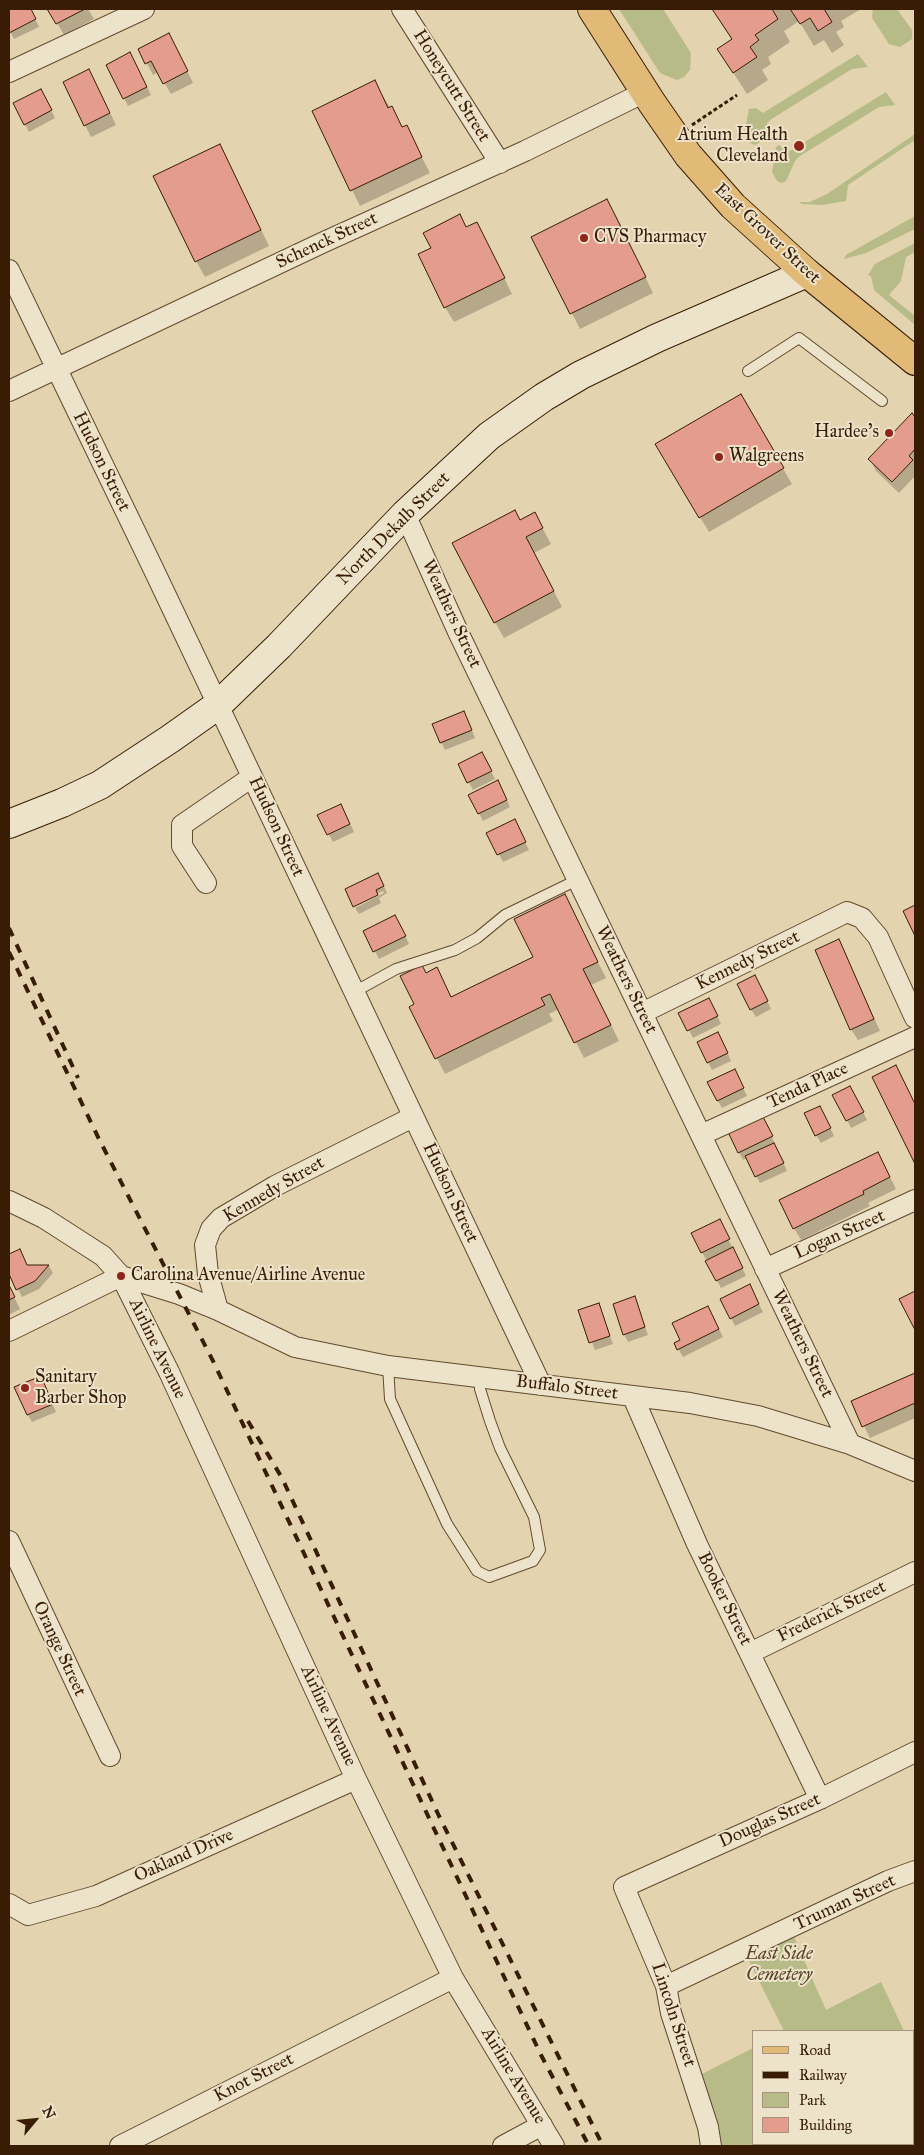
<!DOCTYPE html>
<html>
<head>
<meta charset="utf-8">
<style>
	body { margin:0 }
	#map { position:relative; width:924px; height:2155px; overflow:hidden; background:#e3d3ae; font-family:"IM FELL Great Primer",serif }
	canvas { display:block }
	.frame { position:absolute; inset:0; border:10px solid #381c04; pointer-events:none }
	.legend { position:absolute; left:752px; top:2030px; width:162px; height:115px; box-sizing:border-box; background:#ede2ca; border:1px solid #a5937b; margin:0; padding:6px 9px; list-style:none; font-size:15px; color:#381c04 }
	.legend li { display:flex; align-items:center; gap:10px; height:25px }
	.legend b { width:25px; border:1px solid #a5937b }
	.north { position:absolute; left:10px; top:2095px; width:50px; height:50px; -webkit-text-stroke:4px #ede2ca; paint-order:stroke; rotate:62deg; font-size:14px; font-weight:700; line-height:20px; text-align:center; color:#381c04 }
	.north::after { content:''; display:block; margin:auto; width:18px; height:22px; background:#381c04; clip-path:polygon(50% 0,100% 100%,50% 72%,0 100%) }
</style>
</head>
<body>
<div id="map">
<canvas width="924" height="2155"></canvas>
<div class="frame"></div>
<ul class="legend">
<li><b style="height:6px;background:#e2ba77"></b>Road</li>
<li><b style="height:6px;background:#381c04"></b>Railway</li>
<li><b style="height:14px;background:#b7bb88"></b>Park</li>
<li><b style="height:14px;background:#e49d8c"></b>Building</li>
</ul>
<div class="north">N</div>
</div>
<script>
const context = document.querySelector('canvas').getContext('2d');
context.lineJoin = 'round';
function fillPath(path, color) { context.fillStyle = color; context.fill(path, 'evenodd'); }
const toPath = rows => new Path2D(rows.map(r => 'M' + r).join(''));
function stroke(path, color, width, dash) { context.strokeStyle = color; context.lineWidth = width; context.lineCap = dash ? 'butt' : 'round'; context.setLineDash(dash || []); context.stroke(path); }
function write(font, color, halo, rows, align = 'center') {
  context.font = font + ' "IM FELL Great Primer",serif'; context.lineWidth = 4; context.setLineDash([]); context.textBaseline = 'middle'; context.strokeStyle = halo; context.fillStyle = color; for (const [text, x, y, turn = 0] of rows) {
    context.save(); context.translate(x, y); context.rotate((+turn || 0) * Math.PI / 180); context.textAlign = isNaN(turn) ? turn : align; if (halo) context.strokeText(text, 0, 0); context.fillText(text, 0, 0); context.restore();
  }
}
const green = toPath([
	[619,9,663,9,691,53,690,70,684,77,677,80,660,73],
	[873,9,897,9,912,30,912,39,900,47,889,44,872,18],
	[858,54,868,67,852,69,773,118,768,122,759,143,755,145,750,143,744,134,749,109,756,108,763,113],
	[886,92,895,105,879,107,800,156,795,161,786,181,782,183,777,181,772,172,776,147,779,145,790,151],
	[915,134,915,140,848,185,846,201,822,205,802,204,799,202,810,202,827,194],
	[915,216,915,229,866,253,844,259,846,255],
	[915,243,915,252,906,257,901,281,889,295,915,316,915,325,874,290,871,276,868,275,875,264],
	[790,1928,826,2010,881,1982,904,2031,784,2031,743,1949],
	[753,2048,753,2144,881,2144,876,2146,711,2146,694,2078],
	[913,2049,915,2055,915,2126,913,2128]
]);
const shadow = toPath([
	[9,9,30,9,39,27,14,39,9,30],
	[49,9,88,9,94,19,64,35],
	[712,9,861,9,841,21,844,27,836,32,844,45,832,53,824,40,814,46,799,21,784,31,790,42,768,57,771,64,762,70,768,80,747,94,718,49,732,40],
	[175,46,193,83,171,94,158,72,153,75,140,50],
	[134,61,151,95,128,106,107,65],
	[95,82,116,125,91,137,85,125],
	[374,82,403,128,406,127,430,173,360,206,313,111],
	[45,98,55,118,29,132,25,124],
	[220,145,269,246,205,277,196,261],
	[460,216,467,228,485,239,512,294,454,322,445,307,432,249],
	[616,216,653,293,580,329,533,237],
	[740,396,792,484,709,532,657,445],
	[912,415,915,418,915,476,899,493,876,471,870,459],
	[535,514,551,544,534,553,562,607,504,638,495,622,520,521],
	[468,720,475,738,445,750,441,742],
	[486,761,495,779,473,790,459,765],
	[502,789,510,807,483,821,470,796],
	[345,813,354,832,333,842,319,816],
	[518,828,529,850,503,862,488,834],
	[382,882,387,893,379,898,381,903,359,914,355,908,384,893,383,891,354,905],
	[564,896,606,978,591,985,619,1041,584,1058,559,1009,549,1014,553,1021,445,1074,411,1007,416,1005,426,974,436,969,452,998,535,958],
	[399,924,409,944,379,959,365,931],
	[839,941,880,1031,858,1040,851,1029],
	[759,984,771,1009,756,1017,751,1009],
	[713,1007,721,1024,693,1038,680,1013],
	[722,1041,731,1061,712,1070,708,1062],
	[738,1078,747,1096,722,1108,718,1101],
	[874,1078,902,1079,915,1105,915,1161],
	[854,1095,867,1120,851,1128,847,1120],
	[824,1115,834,1136,821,1143,816,1135],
	[766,1124,787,1171,760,1183,747,1158,743,1160,739,1152],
	[884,1165,896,1189,868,1203,870,1206,801,1240,794,1228],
	[722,1226,746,1276,721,1288,692,1233],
	[19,1250,27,1266,49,1266,53,1273,39,1289,22,1297,9,1271,9,1255],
	[9,1286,20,1309,9,1315],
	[753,1293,763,1312,735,1326,731,1318],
	[634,1298,648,1335,628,1342,624,1334],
	[598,1305,613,1344,595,1350,580,1311],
	[712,1315,723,1337,683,1357,675,1343],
	[915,1374,915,1418,870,1438,852,1402],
	[44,1385,56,1412,32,1422,28,1415]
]);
const building = toPath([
	[9,9,31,9,36,19,9,33,9,9],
	[47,9,85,9,56,24,47,9],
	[712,9,772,9,778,19,755,35,759,40,750,47,757,57,733,73,717,49,732,39,712,9],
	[790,9,824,9,832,22,818,31,810,18,800,24,790,9],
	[169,33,188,71,163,84,151,61,145,64,138,49,169,33],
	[130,52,147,87,123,99,106,65,130,52],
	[89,69,110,113,84,126,63,82,89,69],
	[375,80,388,108,392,106,402,127,407,125,422,157,350,191,312,111,375,80],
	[41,89,52,110,24,125,13,103,41,89],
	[220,144,261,230,195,262,153,176,220,144],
	[607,199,646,277,570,314,531,237,607,199],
	[460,214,466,227,477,222,505,278,444,308,418,254,431,248,423,233,460,214],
	[741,394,784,468,699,518,655,444,741,394],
	[912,413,915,417,915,449,909,456,913,460,892,482,868,459,912,413],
	[515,510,520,520,535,512,543,528,526,537,554,591,494,623,452,543,515,510],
	[464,711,472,730,440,743,432,724,464,711],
	[482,752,492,771,467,783,458,764,482,752],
	[498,780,507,800,478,814,468,795,498,780],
	[341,804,350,824,327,835,317,815,341,804],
	[515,819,526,842,497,855,486,833,515,819],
	[378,873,384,886,376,890,378,895,353,907,345,889,378,873],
	[565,894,598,962,583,969,611,1025,574,1043,550,994,541,998,545,1005,435,1059,409,1007,414,1004,400,976,422,965,426,973,437,967,451,997,533,957,514,919,565,894],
	[915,905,915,936,903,911,915,905],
	[395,915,406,936,373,952,363,931,395,915],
	[839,939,874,1019,850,1030,815,950,839,939],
	[755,975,768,1001,750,1010,737,984,755,975],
	[709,998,718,1016,687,1031,678,1013,709,998],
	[718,1032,728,1053,707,1063,697,1042,718,1032],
	[896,1065,915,1104,915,1164,872,1077,896,1065],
	[735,1069,744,1088,717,1101,707,1082,735,1069],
	[850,1086,864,1112,846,1121,832,1095,850,1086],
	[820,1106,831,1128,815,1136,804,1113,820,1106],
	[762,1115,773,1136,738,1153,728,1132,762,1115],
	[774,1143,784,1163,755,1177,745,1156,774,1143],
	[878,1152,890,1177,863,1191,864,1194,793,1229,779,1200,878,1152],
	[720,1219,730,1239,701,1253,691,1233,720,1219],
	[733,1247,743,1268,716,1281,705,1261,733,1247],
	[20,1249,27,1265,49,1265,35,1281,16,1290,9,1274,9,1254,20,1249],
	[750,1284,759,1304,730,1319,720,1299,750,1284],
	[9,1285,15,1297,9,1300,9,1285],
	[915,1291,915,1330,899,1299,915,1291],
	[635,1296,645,1327,623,1335,613,1304,635,1296],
	[599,1303,610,1336,589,1343,578,1310,599,1303],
	[708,1306,719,1329,677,1350,674,1343,680,1340,672,1323,708,1306],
	[915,1373,915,1403,862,1427,851,1401,915,1373],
	[41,1376,53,1404,27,1415,14,1387,41,1376]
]);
const path = toPath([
	[692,125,737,95]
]);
const lane = toPath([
	[748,371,799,338,882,401],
	[354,992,396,969,455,950,477,938,505,915,577,880],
	[388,1366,390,1399,447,1524,477,1571,489,1577,533,1561,540,1550,534,1517,500,1448,490,1421,480,1389,480,1377]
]);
const street = toPath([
	[402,9,500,163],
	[9,72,144,9],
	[9,270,152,566,541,1385],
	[9,391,324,242,525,151,645,92],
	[405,514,459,634,850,1444],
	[206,883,182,846,182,825,252,777],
	[642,1013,847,912,862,918,878,937,915,1018],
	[701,1135,915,1037],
	[9,1201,44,1218,103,1256,121,1276,169,1372,356,1779,453,1978,554,2146],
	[765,1269,915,1200],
	[218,1310,208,1274,205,1245,211,1229,221,1218,275,1186,413,1117],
	[9,1331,121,1276,179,1294,218,1310,295,1347,388,1366,690,1403,758,1416,850,1444,915,1471],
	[633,1397,697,1544,820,1799],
	[9,1541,110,1756],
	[750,1653,915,1572],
	[9,1904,28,1915,96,1896,356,1779],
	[666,1986,888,1881,915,1871],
	[913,2128,915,2126],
	[120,2146,453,1978],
	[503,2146,542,2125],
	[711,2146,708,2127,671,2013,666,1986,624,1887,820,1799,915,1752],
	[876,2146,881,2144]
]);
const secondary = toPath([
	[9,824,62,803,100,785,170,739,218,705,279,646,405,514,489,436,544,397,581,375,657,338,807,273]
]);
const primary = toPath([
	[592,9,652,103,688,155,733,206,807,273,915,361]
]);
const rail = toPath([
	[9,928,78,1078],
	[9,952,99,1139,214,1363,541,2055,589,2146],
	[248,1421,282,1478,439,1816,603,2146]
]);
const markers = [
	[799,146,6,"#8f2418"],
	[584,238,5,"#8f2418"],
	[889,433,5,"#8f2418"],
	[719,457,5,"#8f2418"],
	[121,1276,5,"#8f2418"],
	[25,1388,5,"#8f2418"]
];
const streetNames = [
	["Honeycutt Street",451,86,58],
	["East Grover Street",767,234,43],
	["Schenck Street",327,241,-25],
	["Hudson Street",101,462,64],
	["North Dekalb Street",394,529,-45],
	["Weathers Street",451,614,65],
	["Hudson Street",276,827,65],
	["Kennedy Street",748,961,-26],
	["Weathers Street",626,980,64],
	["Tenda Place",808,1086,-25],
	["Kennedy Street",274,1190,-30],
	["Hudson Street",450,1193,65],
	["Logan Street",840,1235,-24],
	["Weathers Street",802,1344,64],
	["Airline Avenue",157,1349,64],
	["Buffalo Street",567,1388,7],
	["Booker Street",724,1599,64],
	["Frederick Street",832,1612,-26],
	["Orange Street",59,1649,65],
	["Airline Avenue",328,1716,65],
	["Douglas Street",770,1821,-24],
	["Oakland Drive",184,1856,-24],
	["Truman Street",845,1903,-25],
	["Lincoln Street",673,2015,72],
	["Airline Avenue",513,2076,59],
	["Knot Street",254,2078,-27]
];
const poiNames = [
	["Atrium Health",788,136,"right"],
	["Cleveland",788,157,"right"],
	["CVS Pharmacy",594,238],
	["Hardee's",879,433,"right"],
	["Walgreens",729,457],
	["Carolina Avenue/Airline Avenue",131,1276],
	["Sanitary",35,1378],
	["Barber Shop",35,1399]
];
const parkNames = [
	["East Side",779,1955],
	["Cemetery",779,1976]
];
fillPath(green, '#b7bb88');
fillPath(shadow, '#0003');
fillPath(building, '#e49d8c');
stroke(building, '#381c04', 1);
stroke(lane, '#634a2e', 12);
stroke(street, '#634a2e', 22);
stroke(secondary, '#381c04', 30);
stroke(primary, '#381c04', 30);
stroke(path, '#381c04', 3, [4, 2.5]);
stroke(lane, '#ede2ca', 10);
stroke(street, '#ede2ca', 20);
stroke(secondary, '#ede2ca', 28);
stroke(primary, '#e2ba77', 28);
stroke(rail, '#381c04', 4, [9, 9]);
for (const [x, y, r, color] of markers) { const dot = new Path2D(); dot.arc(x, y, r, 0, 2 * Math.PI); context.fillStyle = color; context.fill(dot); stroke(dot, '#ede2ca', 2); }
write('18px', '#381c04', '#ede2ca', streetNames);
write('18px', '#381c04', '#ede2ca', poiNames, 'left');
write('italic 18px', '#584425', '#ede2ca', parkNames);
</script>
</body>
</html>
